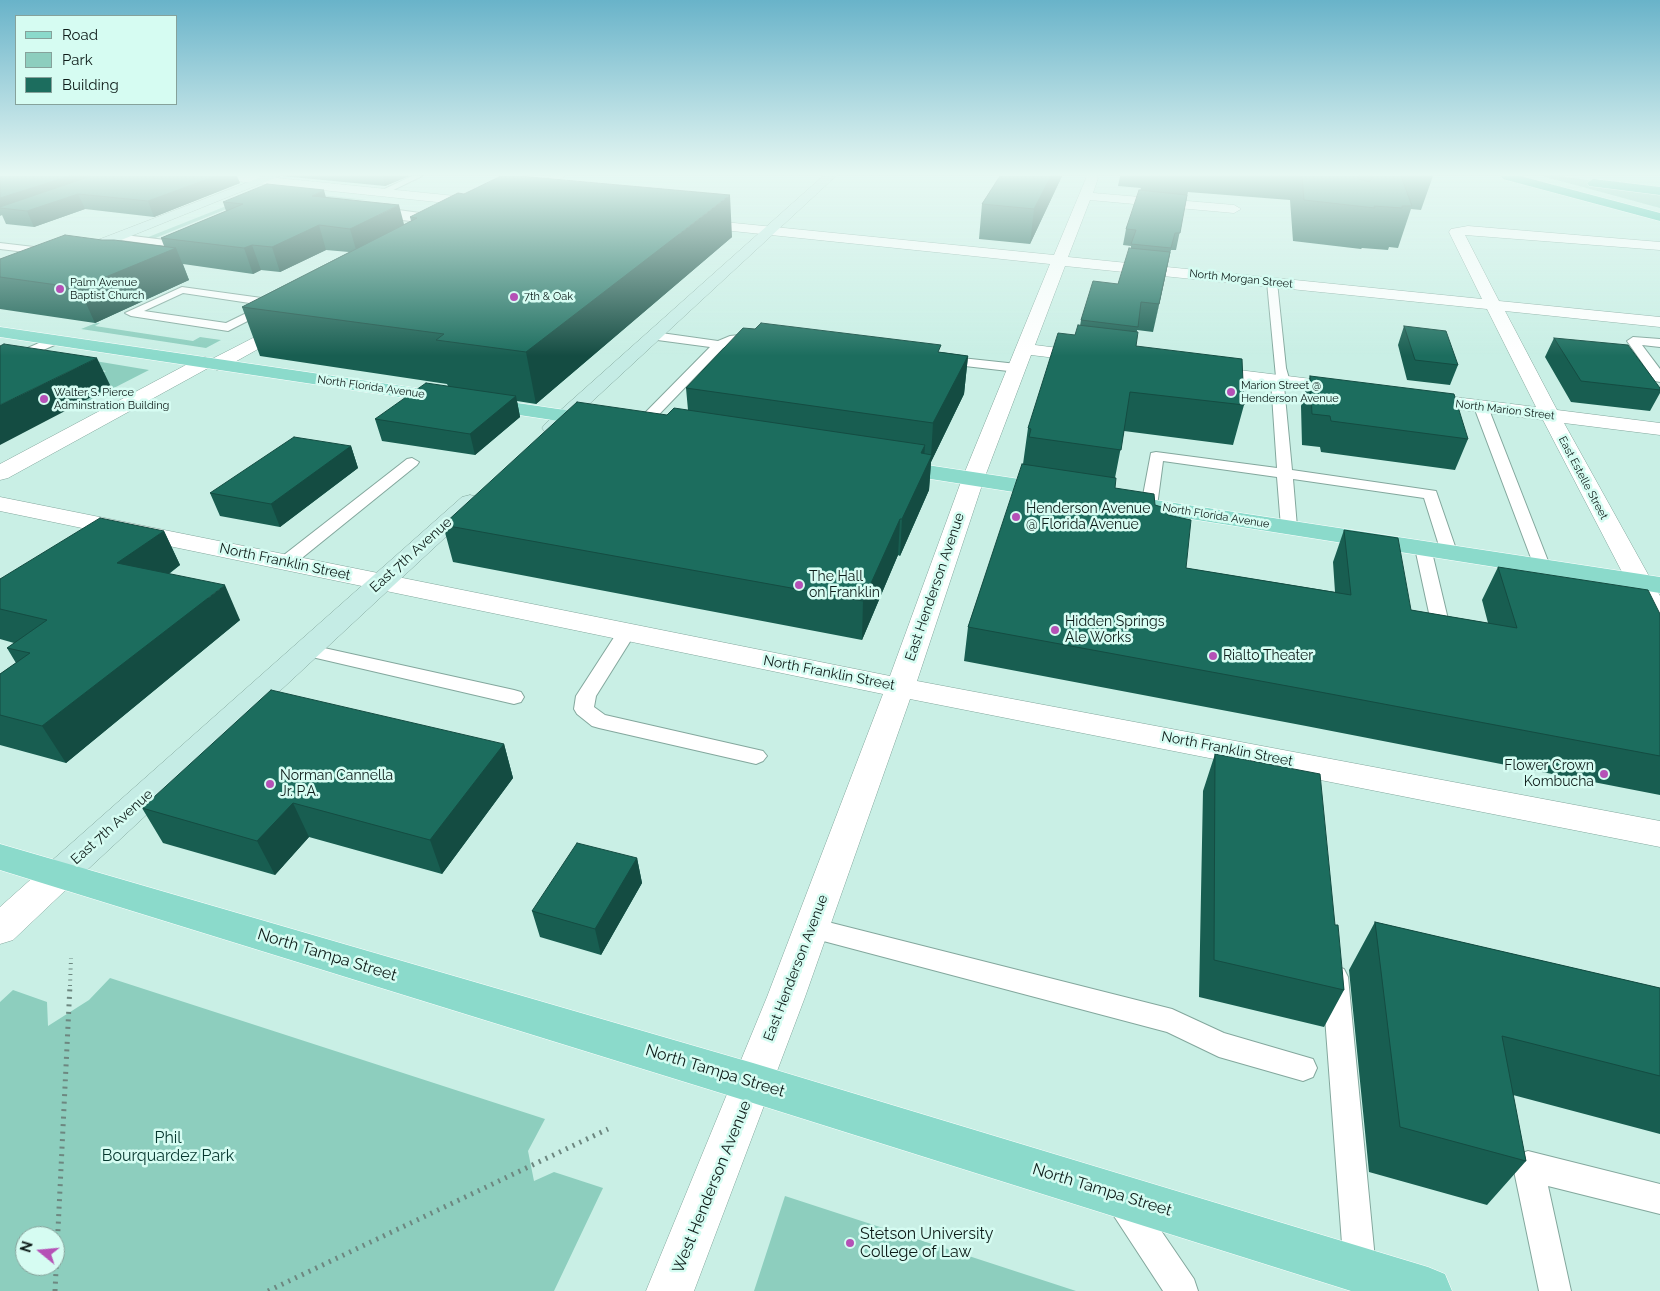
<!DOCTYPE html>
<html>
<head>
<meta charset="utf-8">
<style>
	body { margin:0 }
	#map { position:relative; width:1660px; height:1291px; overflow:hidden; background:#c9efe5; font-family:Raleway,sans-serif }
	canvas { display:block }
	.legend { position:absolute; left:15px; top:15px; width:162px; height:90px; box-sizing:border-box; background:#d6fcf2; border:1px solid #86a29b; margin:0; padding:6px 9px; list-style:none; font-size:15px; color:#0e1c19 }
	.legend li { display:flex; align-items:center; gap:10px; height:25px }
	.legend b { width:25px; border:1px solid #86a29b }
	.north { position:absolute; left:15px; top:1226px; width:50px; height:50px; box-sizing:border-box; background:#d6fcf2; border:1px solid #86a29b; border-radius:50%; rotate:287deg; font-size:14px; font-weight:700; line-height:20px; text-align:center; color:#0e1c19 }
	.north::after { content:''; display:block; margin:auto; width:18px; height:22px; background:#b551b6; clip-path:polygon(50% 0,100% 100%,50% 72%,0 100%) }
</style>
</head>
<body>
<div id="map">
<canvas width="1660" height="1291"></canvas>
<ul class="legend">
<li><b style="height:6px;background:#8bdacb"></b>Road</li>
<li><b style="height:14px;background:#8dcebe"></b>Park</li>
<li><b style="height:14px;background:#1c6d5e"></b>Building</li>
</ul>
<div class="north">N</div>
</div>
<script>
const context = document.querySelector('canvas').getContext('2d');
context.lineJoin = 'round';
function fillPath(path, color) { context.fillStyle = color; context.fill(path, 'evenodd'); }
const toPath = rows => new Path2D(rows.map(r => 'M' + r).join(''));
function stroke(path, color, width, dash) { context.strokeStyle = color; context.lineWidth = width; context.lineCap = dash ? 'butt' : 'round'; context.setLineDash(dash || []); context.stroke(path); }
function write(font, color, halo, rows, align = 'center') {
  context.font = font + ' Raleway,sans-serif'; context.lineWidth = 5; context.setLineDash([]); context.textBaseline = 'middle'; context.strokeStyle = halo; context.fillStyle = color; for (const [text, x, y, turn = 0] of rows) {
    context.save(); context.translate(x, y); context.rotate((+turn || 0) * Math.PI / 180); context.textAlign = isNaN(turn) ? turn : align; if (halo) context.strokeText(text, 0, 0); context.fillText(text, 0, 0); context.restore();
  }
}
const green = toPath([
	[1542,176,1559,176,1660,190,1660,208],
	[284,191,368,200,256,197,82,268,0,296,254,195],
	[96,323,100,323,95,326,193,341,200,337,221,340,206,348,81,329],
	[65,356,149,370,71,410,67,410,110,388,83,383,106,371,72,365],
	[110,978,545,1119,528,1151,534,1181,554,1172,603,1188,554,1291,0,1291,0,1002,13,990,47,1002,48,1026,89,1000],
	[25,1236,55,1236,55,1266,25,1266],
	[785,1196,1076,1291,754,1291]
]);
const pathFar1 = toPath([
	[70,986,71,958]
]);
const path = toPath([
	[55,1291,70,985],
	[268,1291,608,1129]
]);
const lane = toPath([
	[412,176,422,176,385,194,378,192,412,176],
	[377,207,420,213,432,223,421,230,415,230,415,226,420,222,375,217,373,215,376,213,372,210,377,207],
	[117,234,173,241,178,244,173,247,114,239,112,237,117,234],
	[0,243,51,249,56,252,51,255,0,249,0,243],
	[1272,279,1277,282,1286,368,1290,382,1284,386,1292,470,1436,491,1457,552,1455,556,1443,556,1441,552,1424,498,1293,479,1297,527,1289,532,1281,527,1277,477,1163,461,1157,506,1149,511,1141,506,1151,453,1156,452,1277,468,1271,381,1276,377,1267,282,1272,279],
	[182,287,276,300,282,303,280,305,272,306,271,309,228,331,131,316,125,313,182,287],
	[183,293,263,305,226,323,144,311,183,293],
	[654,332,718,341,730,336,757,333,763,337,761,340,733,343,723,348,644,430,639,431,632,427,634,424,710,347,650,339,650,333,654,332],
	[55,336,61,340,59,343,0,369,0,360,55,336],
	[1633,337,1660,339,1660,347,1642,345,1660,369,1660,382,1655,381,1627,341,1633,337],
	[943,356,1017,364,1023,368,1017,372,939,363,937,360,939,357,943,356],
	[1481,403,1488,407,1550,566,1548,570,1542,571,1536,570,1534,566,1474,407,1481,403],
	[412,458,419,462,417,465,292,566,280,566,278,562,280,558,407,459,412,458],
	[1423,543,1429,544,1431,548,1452,636,1450,640,1443,642,1436,640,1434,636,1415,548,1417,544,1423,543],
	[627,626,634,628,636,632,596,696,594,707,605,715,763,751,767,756,763,761,756,764,599,728,592,726,577,714,574,709,576,696,620,628,627,626],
	[306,644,514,690,521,692,524,697,521,702,514,704,299,654,297,650,299,646,306,644],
	[812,918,1172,1009,1224,1033,1313,1059,1317,1068,1313,1077,1303,1081,1219,1057,1167,1032,812,938,803,935,800,928,803,921,812,918],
	[1335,966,1344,969,1348,977,1376,1270,1372,1282,1360,1286,1348,1282,1344,1270,1322,977,1326,969,1335,966],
	[1528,1151,1660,1184,1660,1214,1548,1186,1571,1291,1539,1291,1513,1166,1517,1155,1528,1151],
	[1123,1186,1134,1191,1194,1279,1198,1291,1163,1291,1112,1213,1107,1202,1112,1191,1123,1186]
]);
const street = toPath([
	[220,176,258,176,485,199,492,203,485,207,226,180,220,176],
	[551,176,565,176,526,200,521,201,515,197,551,176],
	[1087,176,1097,176,1098,178,1093,193,1234,205,1241,209,1234,213,1090,200,1068,257,1482,299,1449,232,1451,229,1468,226,1660,242,1660,250,1465,235,1499,301,1660,317,1660,327,1505,311,1557,410,1660,423,1660,435,1564,423,1660,596,1660,628,1651,626,1647,620,1543,420,1422,405,1415,403,1412,399,1415,395,1422,393,1536,407,1487,309,1065,266,1035,345,1089,352,1095,353,1098,357,1095,361,1089,362,1031,355,984,479,917,681,1660,821,1660,847,910,699,805,997,694,1291,646,1291,767,997,883,694,0,511,0,497,890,676,962,479,1050,264,694,227,687,223,694,219,1054,255,1087,176],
	[288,320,294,321,297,325,294,329,224,368,217,370,210,367,8,478,0,480,0,464,199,358,205,357,212,359,288,320],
	[1206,366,1344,383,1351,385,1354,389,1351,393,1344,395,1199,376,1197,372,1199,368,1206,366],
	[60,860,72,864,77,874,72,884,13,940,0,944,0,907,48,864,60,860]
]);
const secondary = toPath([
	[264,176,280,176,79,257,74,258,67,254,69,251,264,176],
	[823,176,836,176,559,432,552,434,545,432,542,428,545,424,823,176],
	[470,495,478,497,481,502,478,507,72,884,60,888,48,884,43,874,48,864,462,497,470,495]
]);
const primary = toPath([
	[0,327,599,415,606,417,609,421,606,425,599,427,0,337,0,327],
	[894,460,1052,484,1060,486,1063,491,1060,496,1052,498,886,472,883,467,886,462,894,460],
	[1129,496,1660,577,1660,593,1121,508,1118,503,1121,498,1129,496],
	[0,844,753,1063,1428,1267,1445,1274,1452,1291,1351,1291,753,1103,0,870,0,844]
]);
const highway = toPath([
	[1501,176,1520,176,1660,213,1660,221,1503,179,1501,176],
	[1593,179,1660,187,1660,195,1589,186,1587,183,1593,179]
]);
const wall = toPath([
	[0,176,240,183,154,217,85,209,34,227,6,224,2,215,0,216],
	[281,176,409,176,385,186,282,176],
	[1000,176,1062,176,1030,244,979,239,982,204],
	[1120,176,1433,176,1421,210,1411,209,1398,248,1389,247,1388,250,1362,248,1361,249,1293,241,1290,200,1188,192,1176,250,1171,250,1153,332,1137,330,1136,346,1244,405,1233,445,1124,431,1115,478,1115,488,1155,505,1186,568,1335,592,1333,562,1344,530,1411,610,1488,623,1482,600,1498,567,1660,614,1660,795,1306,726,964,661,968,627,1023,464,1028,428,1080,326,1081,320,1118,284,1131,249,1131,246,1123,245,1126,229,1141,188,1118,186],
	[326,197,404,225,411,221,410,217,732,237,536,404,517,401,520,417,475,455,382,441,375,419,448,386,447,384,260,356,242,307,349,252,326,250,280,272,261,270,253,274,183,264,189,280,95,323,0,309,0,259,102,240,164,246,161,238,226,211,223,202],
	[1404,326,1458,365,1450,385,1407,380,1398,345],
	[1554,338,1660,388,1660,393,1650,411,1571,402,1545,357],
	[941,352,968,356,964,394,931,462,929,490,900,556,898,555,862,640,453,562,443,525,688,410,686,388],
	[1310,376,1468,439,1455,470,1321,452,1320,447,1302,445,1301,406],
	[351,446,358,468,280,527,220,516,210,493],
	[164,531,180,565,169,574,240,620,66,763,0,745,0,674,16,663,7,648,14,643,0,639,0,579],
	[504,744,513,778,442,874,309,837,275,875,163,843,142,808],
	[1215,754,1335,925,1344,990,1324,1027,1199,997,1203,791],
	[637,858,642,883,601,955,540,937,532,911],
	[1375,922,1660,988,1660,1134,1513,1095,1526,1161,1487,1205,1369,1172,1349,970]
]);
const shadedWall = toPath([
	[70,176,121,176,0,208,0,198],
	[216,176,237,176,240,183,154,217,148,201],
	[383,176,409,176,385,186],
	[1051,176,1062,176,1030,244,1034,209],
	[324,190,330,213,312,196],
	[78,194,85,209,34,227,27,211],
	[730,195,732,237,536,404,526,352],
	[399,205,405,228,357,253,350,229],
	[319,225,326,250,280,272,272,247],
	[252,245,261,270,253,274,244,248],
	[176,248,189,280,95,323,79,288],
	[1170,252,1165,278,1153,332,1159,304],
	[968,356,964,394,931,462,929,490,900,556,902,519,921,453,925,445,923,473,931,457,933,423],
	[97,358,111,387,0,445,0,405],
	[516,396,520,417,475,455,470,434],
	[351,446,358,468,280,527,271,504],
	[900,519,898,555,862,640,863,601],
	[164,531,180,565,135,598,117,563],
	[225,585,240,620,66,763,42,726],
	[504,744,513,778,442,874,430,840],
	[293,803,309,837,275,875,257,841],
	[637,858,642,883,601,955,595,929]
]);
const building = toPath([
	[0,176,70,176,0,198,0,176],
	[91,176,216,176,148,201,78,194,27,211,0,208,0,207,91,176],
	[501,176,519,176,730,195,526,352,436,340,444,334,242,307,417,218,410,217,458,193,464,194,501,176],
	[1000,176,1051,176,1034,209,982,204,1000,176],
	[1302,176,1358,176,1359,179,1369,182,1373,178,1372,176,1401,176,1412,206,1402,206,1402,208,1374,206,1375,208,1304,200,1302,176],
	[267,184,324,190,312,196,399,205,350,229,319,225,272,247,252,245,244,248,161,238,243,204,223,202,267,184],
	[1139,190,1187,195,1180,233,1175,233,1171,248,1131,244,1136,230,1126,229,1139,190],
	[65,235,102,240,114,240,176,248,79,288,0,277,0,259,65,235],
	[1129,248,1170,252,1159,304,1141,302,1138,327,1081,320,1093,281,1118,284,1129,248],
	[761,323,941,345,938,352,968,356,933,423,686,388,743,328,755,329,761,323],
	[1078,325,1138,332,1136,346,1242,359,1244,405,1130,392,1121,450,1029,437,1031,429,1028,428,1058,333,1075,335,1078,325],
	[1404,326,1446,331,1458,365,1415,360,1404,326],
	[1554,338,1628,345,1660,388,1660,390,1581,381,1554,338],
	[4,344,97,358,0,405,0,346,4,344],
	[1310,376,1454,394,1468,439,1331,421,1330,416,1312,414,1310,376],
	[426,383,516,396,470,434,375,419,426,383],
	[577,402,667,415,674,408,925,445,921,453,932,455,902,519,900,519,863,601,443,525,577,402],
	[294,437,351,446,271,504,210,493,294,437],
	[1022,464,1116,478,1115,488,1154,494,1155,505,1165,508,1168,515,1191,520,1186,568,1351,595,1344,530,1398,538,1411,610,1517,628,1498,567,1648,590,1660,614,1660,756,1320,692,968,627,1022,464],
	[100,518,164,531,117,563,225,585,42,726,0,715,0,674,30,653,7,648,47,620,0,609,0,579,100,518],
	[271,690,504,744,430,840,293,803,257,841,142,808,271,690],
	[1215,754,1320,774,1335,925,1338,925,1344,990,1214,960,1215,754],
	[577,843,637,858,595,929,532,911,577,843],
	[1375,922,1660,988,1660,1076,1502,1036,1526,1161,1400,1127,1375,922]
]);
const markers = [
	[60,289,5,"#b551b6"],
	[514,297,5,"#b551b6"],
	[1231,392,5,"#b551b6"],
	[44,399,5,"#b551b6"],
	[1016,517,5,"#b551b6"],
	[799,585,5,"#b551b6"],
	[1055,630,5,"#b551b6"],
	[1213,656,5,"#b551b6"],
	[1604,774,5,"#b551b6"],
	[270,784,5,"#b551b6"],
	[850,1243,5,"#b551b6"]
];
const farStreetnames = [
	["North Morgan Street",1241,279,6],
	["North Florida Avenue",371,387,8],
	["North Marion Street",1505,410,7],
	["East Estelle Street",1583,478,62],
	["North Florida Avenue",1216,516,9]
];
const farPoinames = [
	["Palm Avenue",70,283],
	["Baptist Church",70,296],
	["7th & Oak",524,297],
	["Marion Street @",1241,386],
	["Henderson Avenue",1241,399],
	["Walter S. Pierce",54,393],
	["Adminstration Building",54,406]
];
const poiNames = [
	["Henderson Avenue",1026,509],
	["@ Florida Avenue",1026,525],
	["The Hall",809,577],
	["on Franklin",809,593],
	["Hidden Springs",1065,622],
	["Ale Works",1065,638],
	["Rialto Theater",1223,656],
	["Flower Crown",1594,766,"right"],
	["Kombucha",1594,782,"right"],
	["Norman Cannella",280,776],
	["Jr. P.A.",280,792]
];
const streetNames = [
	["East 7th Avenue",411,555,-42],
	["North Franklin Street",285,562,12],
	["East Henderson Avenue",935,587,-71],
	["North Franklin Street",829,673,11],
	["North Franklin Street",1227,749,11],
	["East 7th Avenue",112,827,-42],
	["East Henderson Avenue",796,968,-69]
];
const nearStreetnames = [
	["North Tampa Street",327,955,17],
	["North Tampa Street",715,1071,17],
	["West Henderson Avenue",712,1187,-68],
	["North Tampa Street",1102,1190,17]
];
const nearParknames = [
	["Phil",168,1138],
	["Bourquardez Park",168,1156]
];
const nearPoinames = [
	["Stetson University",860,1234],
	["College of Law",860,1252]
];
fillPath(green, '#8dcebe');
stroke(lane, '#83a79d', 2);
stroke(street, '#83a79d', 1);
stroke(secondary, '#83a79d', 1);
stroke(primary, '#fff', 1);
stroke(highway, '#fff', 1);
stroke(pathFar1, '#6d8780', 4, [1, 4.5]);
stroke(path, '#6d8780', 5, [2, 5.5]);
fillPath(lane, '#fff');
fillPath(street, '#fff');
fillPath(secondary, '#c5ece5');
fillPath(primary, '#8bdacb');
fillPath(highway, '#3dc1a8');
fillPath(wall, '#185e51');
fillPath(shadedWall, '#144c42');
fillPath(building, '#1c6d5e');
stroke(building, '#144c42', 1);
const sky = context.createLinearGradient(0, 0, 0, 356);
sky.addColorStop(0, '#69b3c9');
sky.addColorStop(0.49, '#e7f8f3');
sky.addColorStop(1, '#e7f8f300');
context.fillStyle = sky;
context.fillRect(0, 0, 1660, 356);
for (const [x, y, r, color] of markers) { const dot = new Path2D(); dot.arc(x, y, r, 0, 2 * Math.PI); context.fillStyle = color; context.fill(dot); stroke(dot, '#d6fcf2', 2); }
write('11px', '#0e1c19', '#d6fcf2', farStreetnames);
write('11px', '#0e1c19', '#d6fcf2', farPoinames, 'left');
write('14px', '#0e1c19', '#d6fcf2', poiNames, 'left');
write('14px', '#0e1c19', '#d6fcf2', streetNames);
write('16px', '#0e1c19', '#d6fcf2', nearStreetnames);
write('16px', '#06372e', '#d6fcf2', nearParknames);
write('16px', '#0e1c19', '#d6fcf2', nearPoinames, 'left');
</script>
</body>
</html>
